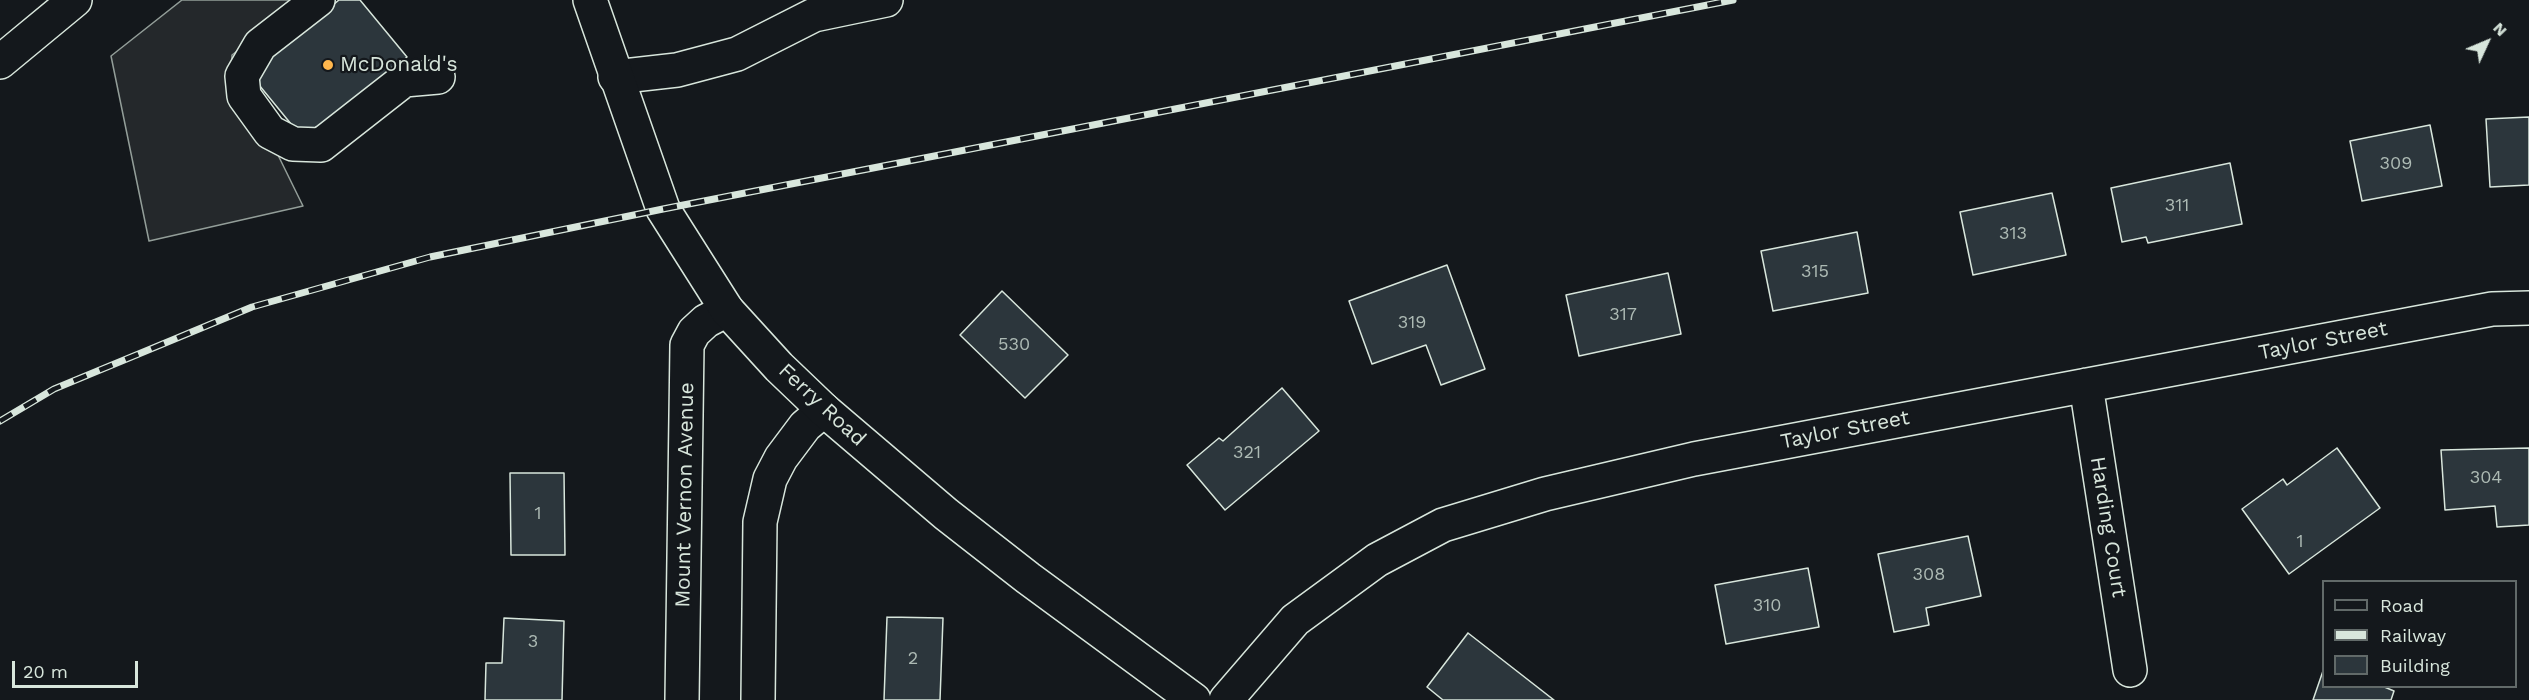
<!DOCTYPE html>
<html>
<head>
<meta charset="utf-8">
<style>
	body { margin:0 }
	#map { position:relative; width:2529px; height:700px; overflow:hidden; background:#14181c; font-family:"Work Sans",sans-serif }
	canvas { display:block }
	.legend { position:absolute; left:2322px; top:580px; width:195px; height:108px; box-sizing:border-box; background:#14181c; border:2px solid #626a69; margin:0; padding:8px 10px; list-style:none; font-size:18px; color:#d8e6dc }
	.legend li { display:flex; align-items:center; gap:12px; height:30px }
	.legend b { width:30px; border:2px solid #626a69 }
	.north { position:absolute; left:2457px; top:12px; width:60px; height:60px; -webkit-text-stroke:4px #14181c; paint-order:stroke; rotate:46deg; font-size:16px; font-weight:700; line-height:24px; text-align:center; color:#d8e6dc }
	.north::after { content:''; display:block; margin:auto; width:21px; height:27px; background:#d8e6dc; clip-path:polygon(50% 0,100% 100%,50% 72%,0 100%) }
	.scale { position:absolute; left:12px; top:661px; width:126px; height:27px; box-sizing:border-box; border:3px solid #d8e6dc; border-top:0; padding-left:8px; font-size:18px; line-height:21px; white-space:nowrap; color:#d8e6dc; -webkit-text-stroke:4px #14181c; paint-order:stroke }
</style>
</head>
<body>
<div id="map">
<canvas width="2529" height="700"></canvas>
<ul class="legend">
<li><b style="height:8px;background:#14181c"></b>Road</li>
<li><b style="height:8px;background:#d8e6dc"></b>Railway</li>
<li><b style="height:16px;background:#2c363c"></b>Building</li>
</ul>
<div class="north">N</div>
<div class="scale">20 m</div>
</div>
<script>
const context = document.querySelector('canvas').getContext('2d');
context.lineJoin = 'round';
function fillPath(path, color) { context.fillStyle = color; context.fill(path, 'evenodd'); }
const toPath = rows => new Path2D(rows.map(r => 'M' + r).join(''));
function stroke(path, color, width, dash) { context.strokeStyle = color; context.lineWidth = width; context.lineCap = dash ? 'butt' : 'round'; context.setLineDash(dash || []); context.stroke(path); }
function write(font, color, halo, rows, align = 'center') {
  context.font = font + ' "Work Sans",sans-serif'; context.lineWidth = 4.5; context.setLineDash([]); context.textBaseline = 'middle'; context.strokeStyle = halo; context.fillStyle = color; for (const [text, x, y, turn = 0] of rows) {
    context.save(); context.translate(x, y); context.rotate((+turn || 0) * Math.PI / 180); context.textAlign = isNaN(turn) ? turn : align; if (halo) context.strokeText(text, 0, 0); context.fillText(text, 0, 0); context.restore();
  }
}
const parking = toPath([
	[182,0,303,0,232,55,231,93,276,151,303,206,149,241,111,56,182,0]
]);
const building = toPath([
	[339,0,360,0,407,57,305,141,250,74,339,0],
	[2529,117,2529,185,2490,187,2486,119,2529,117],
	[2430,125,2442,186,2362,201,2350,141,2430,125],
	[2230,163,2242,224,2148,243,2146,237,2122,242,2111,188,2230,163],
	[2052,193,2066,255,1973,275,1960,212,2052,193],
	[1857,232,1868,293,1773,311,1761,251,1857,232],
	[1447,265,1485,369,1441,385,1426,345,1372,364,1349,301,1447,265],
	[1668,273,1681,334,1579,356,1566,295,1668,273],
	[1002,291,1068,355,1025,398,960,335,1002,291],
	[1282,388,1319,431,1225,510,1187,465,1219,438,1223,441,1282,388],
	[2337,448,2380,508,2289,574,2242,509,2283,479,2287,485,2337,448],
	[2529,448,2529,525,2497,527,2495,506,2445,510,2441,450,2529,448],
	[510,473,564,473,565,555,511,555,510,473],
	[1968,536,1981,596,1926,608,1929,625,1894,632,1878,554,1968,536],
	[1808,568,1819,627,1726,644,1715,585,1808,568],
	[887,617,943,618,940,700,884,700,887,617],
	[504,618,564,621,562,700,485,700,486,663,502,663,504,618],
	[1468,633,1554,700,1443,700,1427,687,1468,633],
	[2324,668,2324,686,2382,686,2394,691,2391,700,2313,700,2324,668]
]);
const minor = toPath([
	[318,0,260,45,242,76,244,96,270,132,293,144,321,145,404,80,438,77],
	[615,77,677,70,737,54,814,15,886,0],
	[2086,385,2130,670],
	[682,700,687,345,694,332,706,321,727,310],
	[758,700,760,522,770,479,781,458,805,426,824,410],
	[1226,700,1295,620,1377,560,1443,525,1545,494,1694,459,2492,309,2529,308]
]);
const major = toPath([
	[590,0,663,209,727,310,779,367,824,410,946,514,1028,578,1194,700],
	[0,62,75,0]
]);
const rail = toPath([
	[0,421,54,389,252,307,430,257,663,209,1733,0]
]);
const markers = [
	[328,65,6,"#ffb74d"]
];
const numberNames = [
	["309",2396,164],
	["311",2177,206],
	["313",2013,234],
	["315",1815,272],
	["317",1623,315],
	["319",1412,323],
	["530",1014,345],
	["321",1247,453],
	["304",2486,478],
	["1",538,514],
	["1",2300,542],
	["308",1929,575],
	["310",1767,606],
	["3",533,642],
	["2",913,659]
];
const poiNames = [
	["McDonald's",340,65]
];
const streetNames = [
	["Taylor Street",2323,341,-11],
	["Ferry Road",822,405,43],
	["Taylor Street",1845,430,-11],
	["Mount Vernon Avenue",685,495,-89],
	["Harding Court",2108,527,81]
];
fillPath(parking, '#24282b');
stroke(parking, '#939e99', 1.5);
fillPath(building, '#2c363c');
stroke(building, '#d8e6dc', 1.5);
stroke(minor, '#d8e6dc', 36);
stroke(major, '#d8e6dc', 36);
stroke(minor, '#14181c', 33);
stroke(major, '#14181c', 33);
stroke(rail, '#d8e6dc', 7);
stroke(rail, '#14181c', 4.5, [14]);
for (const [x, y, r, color] of markers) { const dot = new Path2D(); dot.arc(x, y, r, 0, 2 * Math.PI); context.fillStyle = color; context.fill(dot); stroke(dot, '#14181c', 2); }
write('18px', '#adbab4', null, numberNames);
write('21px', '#d8e6dc', '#14181c', poiNames, 'left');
write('21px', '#d8e6dc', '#14181c', streetNames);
</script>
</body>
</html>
